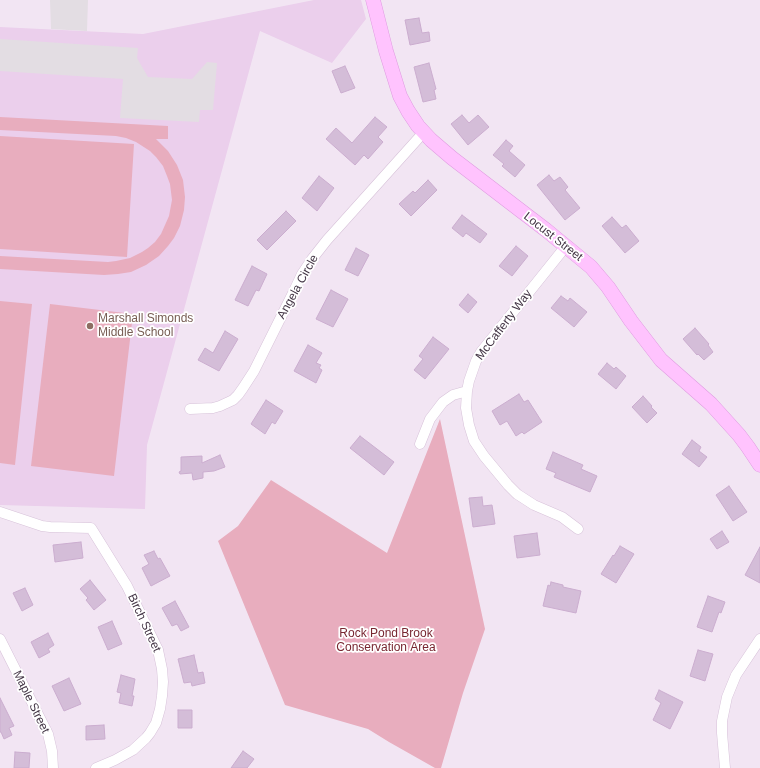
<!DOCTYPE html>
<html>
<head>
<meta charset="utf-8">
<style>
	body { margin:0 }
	canvas { display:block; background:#f2e5f3 }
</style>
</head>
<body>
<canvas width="760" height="768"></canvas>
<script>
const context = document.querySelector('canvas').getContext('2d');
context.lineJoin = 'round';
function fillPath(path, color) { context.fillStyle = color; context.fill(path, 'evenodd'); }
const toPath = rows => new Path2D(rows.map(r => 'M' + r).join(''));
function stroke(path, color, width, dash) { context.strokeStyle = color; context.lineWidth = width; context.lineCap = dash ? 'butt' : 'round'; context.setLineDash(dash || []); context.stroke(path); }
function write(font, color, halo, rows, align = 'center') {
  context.font = font + ' Helvetica,sans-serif'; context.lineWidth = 3.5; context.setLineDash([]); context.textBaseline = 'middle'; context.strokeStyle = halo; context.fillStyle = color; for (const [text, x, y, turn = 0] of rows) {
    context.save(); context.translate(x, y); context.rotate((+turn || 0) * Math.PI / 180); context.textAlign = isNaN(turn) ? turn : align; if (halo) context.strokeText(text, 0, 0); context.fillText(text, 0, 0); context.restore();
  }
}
const education = toPath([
	[314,0,361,0,366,19,332,63,260,31,147,445,145,509,0,505,0,27,143,34]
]);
const green = toPath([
	[0,117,168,126,168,139,156,139,168,151,177,165,183,180,185,197,184,210,180,226,174,238,168,246,159,256,146,265,131,272,118,274,104,275,0,269,0,256,108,262,116,261,130,258,142,252,148,248,155,242,161,234,169,216,172,200,170,184,167,176,163,166,156,157,150,151,136,142,126,138,116,136,0,130],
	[0,136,134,144,127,257,0,249],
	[0,301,32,304,15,465,0,463],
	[50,304,133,314,114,476,31,466],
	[440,419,485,629,463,693,441,768,435,768,389,742,368,729,285,705,218,541,238,526,271,480,387,553]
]);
const parking = toPath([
	[50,0,88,0,87,31,51,29],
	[0,39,138,48,137,58,148,77,192,79,207,62,217,63,213,110,200,110,199,122,120,118,123,79,0,71]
]);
const building = toPath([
	[419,18,422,33,429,32,430,41,410,45,405,20,419,18],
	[429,63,436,89,434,90,436,99,423,102,414,67,429,63],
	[345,66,355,88,341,93,332,71,345,66],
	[462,115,469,123,478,115,489,127,468,145,451,124,462,115],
	[375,117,387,127,378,137,383,142,368,159,364,155,355,165,326,139,336,128,352,143,375,117],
	[506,140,513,146,509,151,525,165,515,177,502,166,504,164,493,155,506,140],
	[549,175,554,181,560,177,568,187,565,190,580,208,565,220,537,185,549,175],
	[319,176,334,188,317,211,302,198,319,176],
	[428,180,437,190,411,216,399,204,413,191,415,193,428,180],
	[286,211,296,221,267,250,257,240,286,211],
	[462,215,487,234,480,243,466,233,463,237,452,228,462,215],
	[612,217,622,228,626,225,639,241,625,253,602,226,612,217],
	[516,246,528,256,512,276,499,266,516,246],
	[356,248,369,255,358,276,345,270,356,248],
	[252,266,267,274,259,291,256,290,248,306,235,300,252,266],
	[331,290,348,299,333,327,316,319,331,290],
	[468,294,477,302,468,313,459,305,468,294],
	[561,296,568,301,570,298,587,312,574,327,551,308,561,296],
	[695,328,709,344,708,345,713,352,704,360,698,354,697,355,683,339,695,328],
	[225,331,238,339,219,371,198,360,205,348,213,353,225,331],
	[433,337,449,349,425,379,414,370,423,359,419,356,433,337],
	[308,345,322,353,316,363,321,365,319,368,322,370,316,383,294,371,308,345],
	[607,363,614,369,616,367,626,376,616,389,598,374,607,363],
	[519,394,524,402,528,400,542,422,524,434,522,432,516,436,507,421,500,425,492,411,519,394],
	[643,396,652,406,651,407,657,413,647,423,632,407,643,396],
	[266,400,283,411,275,424,272,422,265,434,251,424,266,400],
	[360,436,394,462,384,475,350,448,360,436],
	[692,440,701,447,699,451,707,457,699,467,682,454,692,440],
	[553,452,583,465,581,469,597,476,590,492,554,477,556,473,546,469,553,452],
	[220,455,225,467,214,471,203,472,203,478,193,480,192,473,180,474,179,472,181,471,181,457,202,456,202,463,220,455],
	[729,486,747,512,733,521,716,495,729,486],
	[482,497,483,506,492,505,495,524,473,527,469,498,482,497],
	[722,531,729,542,717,549,710,539,722,531],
	[537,533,540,555,517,558,514,536,537,533],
	[81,542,83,558,55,562,53,545,81,542],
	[620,546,634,554,616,583,601,574,613,555,614,556,620,546],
	[760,547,760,583,745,575,760,547],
	[154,551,158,559,160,558,170,576,151,586,142,568,149,564,144,555,154,551],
	[90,580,106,600,94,610,86,600,88,598,80,589,90,580],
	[551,582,563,585,563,587,581,591,576,613,543,606,548,585,550,586,551,582],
	[25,588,33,605,22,611,13,593,25,588],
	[708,596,725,602,721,613,719,612,712,632,697,627,708,596],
	[175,601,189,627,181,631,177,624,172,626,162,608,175,601],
	[112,621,122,644,108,650,98,627,112,621],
	[48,633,54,645,48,649,50,652,39,658,31,642,48,633],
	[698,650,713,654,705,681,690,676,698,650],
	[194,655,198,673,203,672,205,683,192,686,191,682,184,683,178,659,194,655],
	[121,675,135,679,132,696,134,696,132,706,119,703,121,693,117,692,121,675],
	[69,678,81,704,64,711,52,686,69,678],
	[659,690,683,702,670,729,653,720,661,703,655,699,659,690],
	[0,698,14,726,9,728,12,735,4,739,1,732,0,732,0,698],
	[178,710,192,710,192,728,178,728,178,710],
	[104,725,105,739,86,740,86,726,104,725],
	[243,751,254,759,247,768,231,768,243,751],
	[15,752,30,753,29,768,14,768,15,752]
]);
const street = toPath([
	[566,246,481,352,476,361,469,381,467,391,466,408,469,425,474,441,484,456,508,485,517,494,534,505,562,517,578,529],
	[190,409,213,408,220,406,233,400,238,395,243,388,254,371,294,291,302,274,312,259,327,240,424,132],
	[420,444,430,419,443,402,453,395,467,391],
	[0,512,42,526,50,527,91,528,127,586,158,650,162,669,163,682,162,696,160,709,156,723,150,733,146,738,133,750,115,760,96,768],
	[0,639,48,734,52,751,53,768],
	[725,768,722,733,722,721,727,697,736,675,760,639]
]);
const secondary = toPath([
	[373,0,386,51,400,96,408,111,418,126,431,140,452,158,546,230,591,267,608,287,631,321,661,360,711,404,739,435,748,447,760,465]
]);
const markers = [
	[90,326,4,"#8d6e63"]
];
const streetNames = [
	["Locust Street",553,237,38],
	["Angela Circle",298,287,-61],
	["McCafferty Way",504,325,-53],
	["Birch Street",144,623,65],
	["Maple Street",31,702,64]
];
const educationNames = [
	["Marshall Simonds",98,319],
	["Middle School",98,333]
];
const parkNames = [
	["Rock Pond Brook",386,634],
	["Conservation Area",386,648]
];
fillPath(education, '#ebcfec');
fillPath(green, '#e8adbe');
fillPath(parking, '#e3dde3');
fillPath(building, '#d4bdd8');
stroke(building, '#cbadcf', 1);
stroke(street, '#d7c2d9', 11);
stroke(secondary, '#df9ce0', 15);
stroke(street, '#fff', 10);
stroke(secondary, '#ffc3fe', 14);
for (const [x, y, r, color] of markers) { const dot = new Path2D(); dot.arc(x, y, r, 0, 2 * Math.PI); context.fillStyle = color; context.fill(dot); stroke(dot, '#fff', 1.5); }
write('12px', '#433545', '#fff', streetNames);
write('12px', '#785e54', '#fff', educationNames, 'left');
write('12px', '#782731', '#fff', parkNames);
</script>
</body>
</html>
